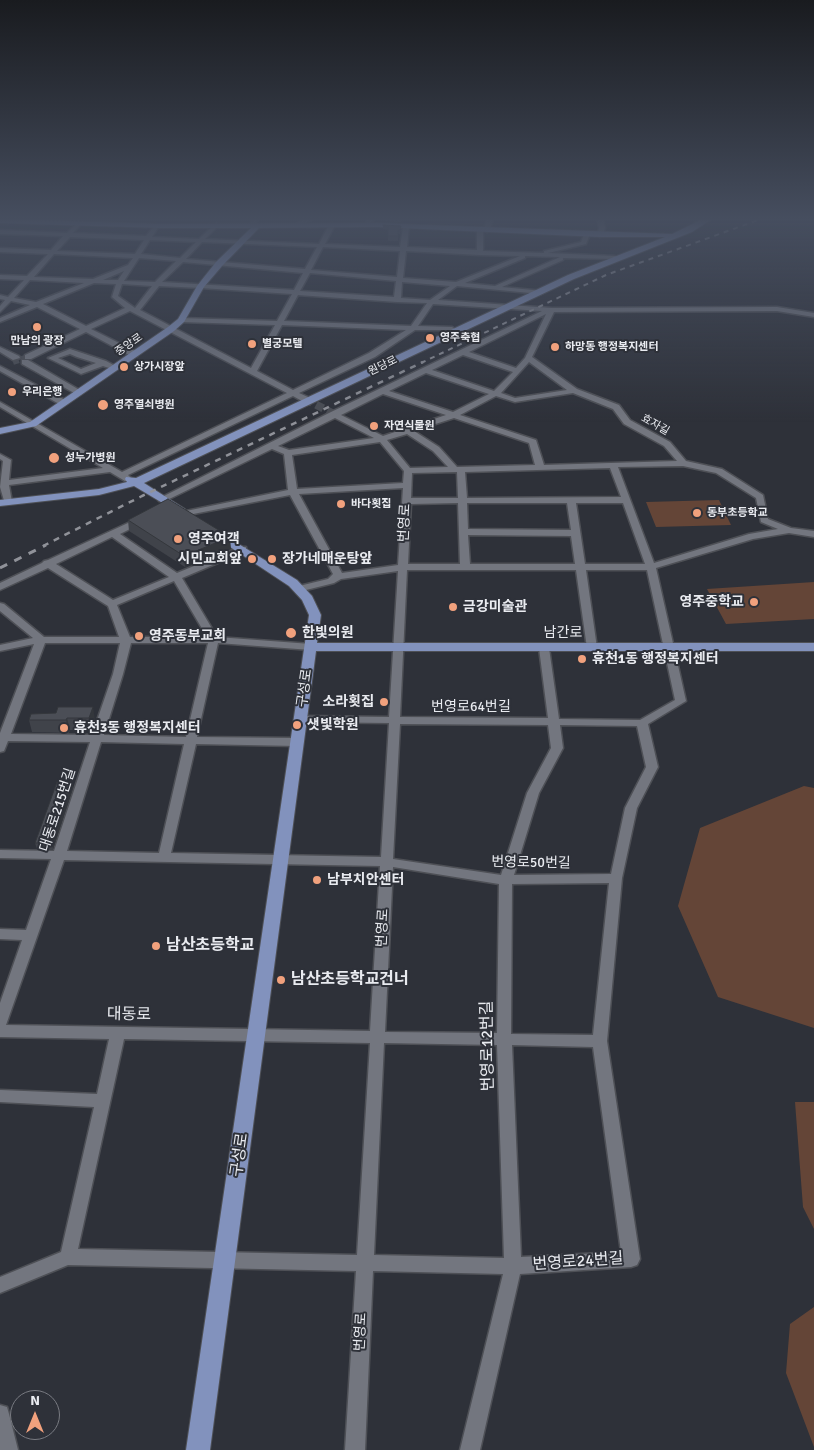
<!DOCTYPE html>
<html>
<head>
<meta charset="utf-8">
<style>
	body { margin:0 }
	#map { position:relative; width:814px; height:1450px; overflow:hidden; background:#2e3139; font-family:Signika,sans-serif }
	canvas { display:block }
	.north { position:absolute; left:10px; top:1390px; width:50px; height:50px; box-sizing:border-box; background:#2e3139; border:1px solid #797b82; border-radius:50%; rotate:0deg; font-size:14px; font-weight:700; line-height:20px; text-align:center; color:#e9ebf0 }
	.north::after { content:''; display:block; margin:auto; width:18px; height:22px; background:#f1a17d; clip-path:polygon(50% 0,100% 100%,50% 72%,0 100%) }
</style>
</head>
<body>
<div id="map">
<canvas width="814" height="1450"></canvas>
<div class="north">N</div>
</div>
<script>
const context = document.querySelector('canvas').getContext('2d');
context.lineJoin = 'round';
function fillPath(path, color) { context.fillStyle = color; context.fill(path, 'evenodd'); }
const toPath = rows => new Path2D(rows.map(r => 'M' + r).join(''));
function stroke(path, color, width, dash) { context.strokeStyle = color; context.lineWidth = width; context.lineCap = dash ? 'butt' : 'round'; context.setLineDash(dash || []); context.stroke(path); }
function write(font, color, halo, rows, align = 'center') {
  context.font = font + ' Signika,"Noto Sans KR",sans-serif'; context.lineWidth = 4; context.setLineDash([]); context.textBaseline = 'middle'; context.strokeStyle = halo; context.fillStyle = color; for (const [text, x, y, turn = 0] of rows) {
    context.save(); context.translate(x, y); context.rotate((+turn || 0) * Math.PI / 180); context.textAlign = isNaN(turn) ? turn : align; if (halo) context.strokeText(text, 0, 0); context.fillText(text, 0, 0); context.restore();
  }
}
const green = toPath([
	[719,500,731,525,656,527,646,502],
	[814,582,814,619,726,624,707,589],
	[804,786,814,788,814,1028,718,997,678,906,700,828],
	[795,1102,814,1102,814,1229,803,1207],
	[814,1307,814,1447,786,1373,790,1324]
]);
const minorTunnelFar1 = toPath([
	[13,362,28,357]
]);
const minorTunnel = toPath([
	[305,399,334,414]
]);
const minor = toPath([
	[253,219,259,219,253,226,249,226,253,219],
	[306,219,314,219,298,226,293,225,306,219],
	[368,219,374,219,368,226,364,226,368,219],
	[487,219,493,219,490,230,487,232,484,230,487,219],
	[597,219,603,219,605,228,603,235,600,237,597,235,599,228,597,219],
	[78,222,81,224,73,233,146,236,156,224,159,226,152,237,199,239,216,223,219,225,205,239,319,244,329,225,332,223,335,225,325,244,400,247,403,227,406,225,409,227,407,247,477,250,477,230,480,228,483,230,483,251,544,253,544,251,581,242,584,234,587,232,590,234,586,244,548,253,615,256,617,257,617,259,563,258,563,260,502,287,543,291,543,293,541,294,457,286,438,300,552,308,777,307,814,313,814,317,777,311,554,312,532,357,577,389,619,405,630,420,670,442,686,461,722,469,763,495,768,519,791,528,814,531,814,537,789,533,753,539,656,568,686,701,648,724,658,767,637,808,622,878,607,1041,640,1259,637,1265,631,1267,520,1274,480,1450,460,1450,503,1274,373,1271,365,1450,345,1450,356,1271,68,1265,0,1293,0,1277,61,1252,94,1107,0,1102,0,1090,97,1094,109,1039,0,1037,0,1003,22,940,0,939,0,929,26,930,51,859,0,858,0,850,54,851,90,742,8,741,4,751,0,752,0,733,34,644,0,651,0,645,33,638,0,611,0,603,4,604,44,637,119,637,108,606,48,568,0,590,0,583,42,563,44,561,48,560,141,517,146,520,144,522,120,534,177,573,240,547,246,547,246,551,182,578,217,637,311,644,316,647,311,650,218,643,197,737,297,738,303,742,297,746,196,744,171,853,381,857,389,723,301,722,295,719,301,716,389,717,398,571,341,579,334,583,298,592,295,591,293,589,295,587,328,579,333,574,290,495,183,516,183,512,186,511,288,490,284,454,272,449,165,501,159,501,158,499,331,412,542,311,433,304,418,326,452,327,455,329,454,330,415,330,375,357,299,393,308,397,308,401,302,401,293,396,128,475,132,479,131,481,125,481,110,472,9,485,12,502,11,504,5,504,0,487,3,461,0,459,0,454,11,460,9,480,103,468,0,407,0,402,122,472,287,393,130,311,91,329,137,352,137,356,131,356,86,332,31,359,25,359,25,355,80,329,37,307,0,322,0,318,30,305,11,301,0,312,0,306,5,300,0,299,0,295,8,297,24,280,0,279,0,275,27,276,48,254,0,252,0,248,51,250,63,236,0,234,0,230,67,233,78,222],
	[70,237,144,240,135,254,57,251,70,237],
	[150,240,196,242,180,258,141,254,150,240],
	[202,242,317,247,305,269,186,259,202,242],
	[323,247,400,251,397,277,311,270,323,247],
	[406,251,480,255,520,256,456,282,403,278,406,251],
	[54,254,133,258,128,265,93,279,34,277,54,254],
	[525,256,560,257,495,286,465,283,525,258,525,256],
	[139,258,176,261,155,282,124,281,139,258],
	[183,262,303,273,294,290,162,282,183,262],
	[124,271,118,280,103,280,124,271],
	[310,273,396,281,394,297,300,291,310,273],
	[30,280,84,283,36,302,14,298,30,280],
	[402,282,450,286,430,300,401,298,402,282],
	[94,283,116,284,112,297,125,308,86,326,43,304,94,283],
	[122,284,152,286,135,308,118,296,122,284],
	[159,286,201,288,292,294,277,321,181,318,178,320,181,322,275,325,251,368,140,310,159,286],
	[298,295,397,302,427,303,411,326,284,321,298,295],
	[546,314,525,358,516,368,469,352,546,314],
	[282,325,406,330,369,353,293,390,257,371,282,325],
	[463,355,513,372,494,391,432,370,463,355],
	[529,362,567,390,515,398,501,393,529,362],
	[426,373,489,394,453,412,389,391,426,373],
	[573,393,613,409,624,424,664,446,677,461,544,465,536,440,460,415,496,396,515,402,573,393],
	[383,394,446,415,383,436,341,415,383,394],
	[335,418,374,438,289,450,278,446,335,418],
	[454,418,529,443,535,465,457,467,439,447,414,431,454,418],
	[407,434,433,451,448,467,410,468,387,440,407,434],
	[380,442,404,471,403,483,297,489,292,455,380,442],
	[683,466,716,473,756,498,761,522,778,529,749,534,654,563,618,467,683,466],
	[610,468,621,497,467,498,465,472,610,468],
	[457,472,458,498,411,498,412,473,457,472],
	[403,488,398,565,342,573,299,494,403,488],
	[458,503,460,564,408,564,411,504,458,503],
	[467,503,567,503,571,530,468,529,467,503],
	[576,503,623,503,645,564,585,564,576,503],
	[468,535,571,536,575,564,470,564,468,535],
	[112,537,169,577,113,600,56,564,112,537],
	[407,570,576,570,587,648,592,651,597,648,586,570,647,570,675,700,640,720,559,719,549,648,544,645,539,648,548,718,400,717,407,570],
	[174,581,207,637,130,637,117,605,174,581],
	[45,643,120,643,113,674,92,735,11,734,45,643],
	[131,643,208,643,186,737,104,735,123,674,131,643],
	[400,724,548,725,551,748,527,793,501,875,393,859,400,724],
	[560,725,637,726,646,767,625,808,611,874,514,875,539,793,563,748,560,725],
	[101,742,184,744,159,853,67,851,101,742],
	[64,860,380,866,370,1031,6,1025,64,860],
	[393,867,499,884,497,1033,385,1032,393,867],
	[609,883,593,1035,511,1034,512,884,609,883],
	[124,1039,370,1043,357,1255,78,1249,124,1039],
	[384,1043,497,1045,504,1258,374,1255,384,1043],
	[512,1045,593,1047,621,1252,521,1257,512,1045],
	[0,347,19,356,20,358,13,360,0,352,0,347],
	[70,349,106,361,119,368,115,370,103,366,81,374,48,358,70,349],
	[70,354,77,357,96,363,81,369,58,358,70,354],
	[22,360,28,360,83,392,76,394,22,364,22,360],
	[0,366,67,401,68,403,61,405,0,371,0,366],
	[0,1405,7,1407,9,1414,18,1450,0,1450,0,1405]
]);
const major = toPath([
	[0,219,160,224,378,223,672,234,703,219,712,219,692,232,574,279,144,483,185,509,185,513,181,514,134,486,99,495,0,506,0,500,99,489,127,482,125,479,126,477,136,478,568,275,665,237,600,237,378,227,259,228,222,266,204,287,184,322,174,331,36,426,0,434,0,428,30,422,168,327,178,319,197,286,216,262,251,228,160,228,0,223,0,219],
	[216,530,297,580,312,596,321,615,317,643,814,643,814,651,316,651,210,1450,186,1450,309,615,302,600,289,586,212,535,210,533,216,530]
]);
const railFar2 = toPath([
	[421,363,606,275,761,219]
]);
const railFar1 = toPath([
	[43,546,142,496,423,362]
]);
const rail = toPath([
	[0,568,46,545]
]);
const wall = toPath([
	[385,219,401,219,401,222,385,221],
	[383,225,401,230,400,234,398,234,398,241,388,241,388,230,383,229],
	[128,520,231,549,185,567,129,531],
	[58,707,95,720,92,730,70,730,69,733,32,732,29,720,56,713],
	[72,782,73,787,53,849,37,849,35,843]
]);
const shadedWall = toPath([
	[230,537,231,549,185,567,184,556],
	[93,707,95,720,92,730,89,718],
	[67,718,70,730,69,733,66,720],
	[72,782,73,787,53,849,51,843]
]);
const building = toPath([
	[383,225,401,226,400,230,398,230,398,236,388,236,388,226,383,225],
	[168,499,230,537,184,556,128,520,168,499],
	[58,707,93,707,89,718,67,718,66,720,29,720,31,714,56,713,58,707],
	[57,782,72,782,51,843,35,843,57,782]
]);
const markers = [
	[37,327,5,"#f1a17d"],
	[430,338,5,"#f1a17d"],
	[252,344,5,"#f1a17d"],
	[555,347,5,"#f1a17d"],
	[124,367,5,"#f1a17d"],
	[12,392,5,"#f1a17d"],
	[103,405,6,"#f1a17d"],
	[374,426,5,"#f1a17d"],
	[54,458,6,"#f1a17d"],
	[341,504,5,"#f1a17d"],
	[697,513,5,"#f1a17d"],
	[178,539,5,"#f1a17d"],
	[252,559,5,"#f1a17d"],
	[272,559,5,"#f1a17d"],
	[754,602,5,"#f1a17d"],
	[453,607,5,"#f1a17d"],
	[291,633,6,"#f1a17d"],
	[139,636,5,"#f1a17d"],
	[582,659,5,"#f1a17d"],
	[384,702,5,"#f1a17d"],
	[297,725,5,"#f1a17d"],
	[64,728,5,"#f1a17d"],
	[317,880,5,"#f1a17d"],
	[156,946,5,"#f1a17d"],
	[281,980,5,"#f1a17d"]
];
const farPoinames = [
	["영주축협",440,338],
	["만남의 광장",37,341,"center"],
	["별궁모텔",262,344],
	["하망동 행정복지센터",565,347],
	["상가시장앞",134,367],
	["우리은행",22,392],
	["영주열쇠병원",114,405],
	["자연식물원",384,426],
	["성누가병원",65,458],
	["바다횟집",351,504],
	["동부초등학교",707,513]
];
const farStreetnames = [
	["중앙로",129,345,-34],
	["원당로",383,366,-26],
	["효자길",655,425,30]
];
const streetNames = [
	["번영로",405,523,-87],
	["남간로",563,633],
	["구성로",305,688,-82],
	["번영로64번길",471,707],
	["대동로215번길",58,810,-72],
	["번영로50번길",531,863,1],
	["번영로",383,928,-87],
	["번영로",361,1332,-87]
];
const poiNames = [
	["영주여객",188,539],
	["시민교회앞",242,559,"right"],
	["장가네매운탕앞",282,559],
	["영주중학교",744,602,"right"],
	["금강미술관",463,607],
	["한빛의원",302,633],
	["영주동부교회",149,636],
	["휴천1동 행정복지센터",592,659],
	["소라횟집",374,702,"right"],
	["샛빛학원",307,725],
	["휴천3동 행정복지센터",74,728],
	["남부치안센터",327,880]
];
const nearPoinames = [
	["남산초등학교",166,946],
	["남산초등학교건너",291,980]
];
const nearStreetnames = [
	["대동로",129,1015,1],
	["번영로12번길",488,1046,-91],
	["구성로",240,1155,-82],
	["번영로24번길",578,1262,-4]
];
fillPath(green, '#644537');
stroke(minorTunnelFar1, '#4a4d54', 6, [6, 3]);
stroke(minorTunnel, '#4a4d54', 8, [8, 4.5]);
stroke(minor, '#4e5056', 3);
stroke(major, '#4e5056', 2);
fillPath(minor, '#73767f');
fillPath(major, '#8292bd');
stroke(railFar2, '#909299', 2, [5, 5]);
stroke(railFar1, '#909299', 2.5, [6, 6]);
stroke(rail, '#909299', 3, [8, 8]);
fillPath(wall, '#40434a');
fillPath(shadedWall, '#34373c');
fillPath(building, '#4b4e56');
stroke(building, '#34373c', 1);
const sky = context.createLinearGradient(0, 0, 0, 422);
sky.addColorStop(0, '#191b1f');
sky.addColorStop(0.52, '#464e5f');
sky.addColorStop(1, '#464e5f00');
context.fillStyle = sky;
context.fillRect(0, 0, 814, 422);
for (const [x, y, r, color] of markers) { const dot = new Path2D(); dot.arc(x, y, r, 0, 2 * Math.PI); context.fillStyle = color; context.fill(dot); stroke(dot, '#2e3139', 2); }
write('bold 11px', '#e9ebf0', '#2e3139', farPoinames, 'left');
write('11px', '#e9ebf0', '#2e3139', farStreetnames);
write('14px', '#e9ebf0', '#2e3139', streetNames);
write('bold 14px', '#e9ebf0', '#2e3139', poiNames, 'left');
write('bold 16px', '#e9ebf0', '#2e3139', nearPoinames, 'left');
write('16px', '#e9ebf0', '#2e3139', nearStreetnames);
</script>
</body>
</html>
